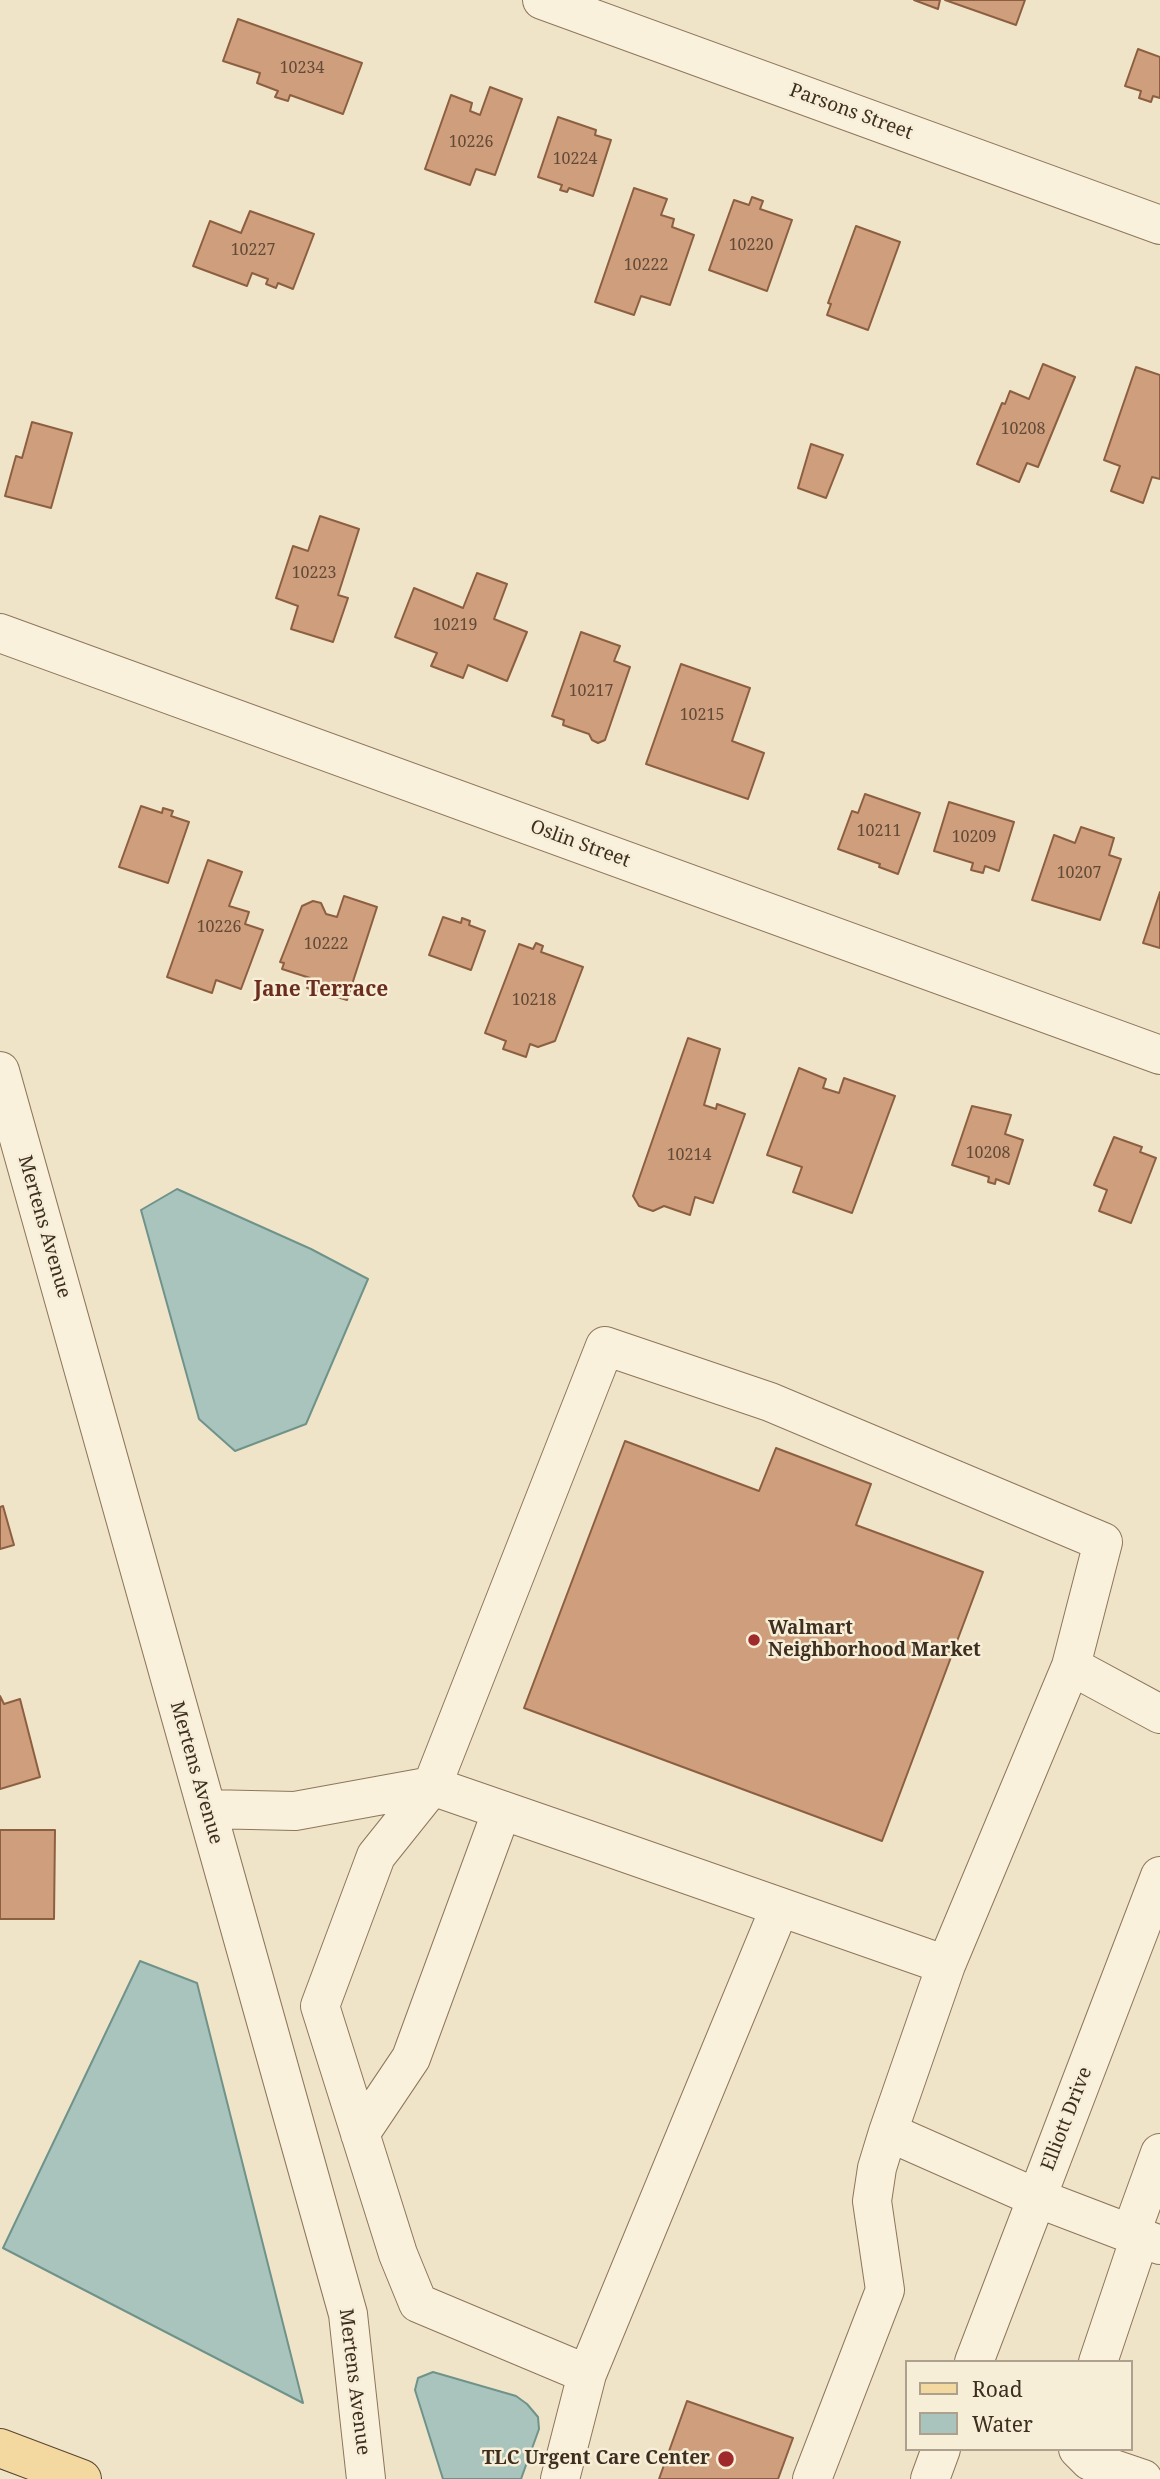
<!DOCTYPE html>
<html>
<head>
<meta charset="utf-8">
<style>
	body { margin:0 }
	#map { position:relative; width:1160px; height:2479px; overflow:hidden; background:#f0e4c8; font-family:"Noto Serif",serif }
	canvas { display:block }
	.legend { position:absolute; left:905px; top:2360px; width:228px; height:91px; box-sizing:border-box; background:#f7eed8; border:2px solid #ada18e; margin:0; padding:9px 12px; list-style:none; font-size:21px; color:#3d2e20 }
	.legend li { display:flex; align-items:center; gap:14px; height:35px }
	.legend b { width:35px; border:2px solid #ada18e }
</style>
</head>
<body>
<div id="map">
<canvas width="1160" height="2479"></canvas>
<ul class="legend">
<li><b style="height:9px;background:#f3d9a0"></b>Road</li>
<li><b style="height:19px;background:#a9c4bc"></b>Water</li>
</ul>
</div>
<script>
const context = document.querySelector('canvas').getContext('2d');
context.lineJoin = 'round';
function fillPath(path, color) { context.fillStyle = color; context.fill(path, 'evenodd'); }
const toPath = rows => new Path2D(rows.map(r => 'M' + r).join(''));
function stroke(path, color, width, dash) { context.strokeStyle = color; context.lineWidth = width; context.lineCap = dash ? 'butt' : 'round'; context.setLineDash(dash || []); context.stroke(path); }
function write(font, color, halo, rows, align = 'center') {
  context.font = font + ' "Noto Serif",serif'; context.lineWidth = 5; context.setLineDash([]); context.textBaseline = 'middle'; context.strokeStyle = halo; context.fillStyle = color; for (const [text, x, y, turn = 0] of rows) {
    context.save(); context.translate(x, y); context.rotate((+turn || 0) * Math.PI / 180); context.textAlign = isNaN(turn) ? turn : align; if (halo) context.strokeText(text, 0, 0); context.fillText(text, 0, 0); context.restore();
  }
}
const water = toPath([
	[177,1189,311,1249,368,1279,306,1424,235,1451,199,1419,141,1210,177,1189],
	[140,1961,197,1983,303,2403,3,2248,140,1961],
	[433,2372,516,2396,527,2404,538,2417,539,2429,521,2479,443,2479,415,2390,418,2378,433,2372]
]);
const building = toPath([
	[914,0,940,0,938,9,914,0],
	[945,0,1025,0,1016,25,945,0],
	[238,19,362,63,343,114,290,95,288,101,275,97,278,91,257,83,260,73,223,61,238,19],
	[1138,49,1160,57,1160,98,1153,96,1151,102,1139,98,1141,91,1125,86,1138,49],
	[490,87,522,99,495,175,476,169,470,185,425,169,451,95,472,103,470,111,480,115,490,87],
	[558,117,596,130,595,135,611,140,593,196,569,188,567,192,560,190,562,185,538,177,558,117],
	[634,188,667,199,661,215,674,219,672,227,694,235,670,305,641,296,634,315,595,302,634,188],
	[752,197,763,201,760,209,792,220,767,291,709,270,734,200,749,205,752,197],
	[250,211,314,234,293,289,278,283,276,288,266,284,268,279,252,273,247,286,193,266,210,221,241,233,250,211],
	[856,226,900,242,868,330,827,315,831,304,828,303,856,226],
	[1043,364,1075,377,1038,467,1027,463,1019,482,977,464,1002,403,1005,404,1010,391,1029,399,1043,364],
	[1136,367,1160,375,1160,479,1152,477,1143,503,1111,491,1120,466,1104,460,1136,367],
	[32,422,72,433,51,508,5,496,16,456,22,458,32,422],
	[811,444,843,455,826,498,798,488,811,444],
	[320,516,359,529,338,595,348,598,333,642,291,629,298,606,276,598,293,546,308,551,320,516],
	[477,573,507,584,494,619,527,632,507,681,468,665,463,678,431,666,437,653,395,637,414,588,463,608,477,573],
	[581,632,620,646,614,661,630,667,605,740,598,743,592,740,589,734,563,725,564,720,552,716,581,632],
	[681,664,750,688,732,741,764,753,748,799,646,764,681,664],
	[865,794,920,813,898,874,879,867,880,864,838,849,852,811,858,813,865,794],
	[949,802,1014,822,999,871,985,866,983,873,971,870,973,863,934,851,949,802],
	[141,806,162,813,163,808,173,811,171,816,189,822,168,883,119,867,141,806],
	[1081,827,1114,838,1109,855,1121,859,1100,920,1032,900,1054,835,1075,843,1081,827],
	[208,860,242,872,229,906,249,912,245,924,263,930,241,989,216,980,212,993,167,977,208,860],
	[1160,892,1160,948,1143,943,1160,892],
	[344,896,377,907,347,1000,307,988,310,978,282,969,284,963,280,962,302,906,313,901,321,903,326,914,337,917,344,896],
	[443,917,461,923,462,918,470,921,469,925,485,931,471,970,429,955,443,917],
	[536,943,543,946,541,952,583,967,555,1041,538,1047,530,1044,526,1057,503,1049,506,1041,485,1033,519,944,533,949,536,943],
	[688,1038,720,1049,704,1105,716,1109,717,1104,745,1114,713,1203,695,1197,690,1215,664,1206,653,1211,639,1206,633,1196,688,1038],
	[799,1068,826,1079,823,1088,839,1093,844,1078,895,1096,852,1213,793,1192,802,1167,767,1155,799,1068],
	[972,1106,1011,1115,1005,1134,1023,1140,1009,1184,996,1179,995,1184,988,1182,989,1177,952,1165,972,1106],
	[1114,1137,1142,1147,1140,1152,1156,1158,1131,1223,1099,1211,1107,1190,1094,1185,1114,1137],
	[625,1441,759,1491,776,1448,871,1484,856,1525,983,1572,882,1841,524,1708,625,1441],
	[3,1506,14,1545,0,1549,0,1507,3,1506],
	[0,1696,4,1704,20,1699,40,1777,0,1789,0,1696],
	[0,1830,55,1830,54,1919,0,1919,0,1830],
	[687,2401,793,2438,778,2479,659,2479,687,2401]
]);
const minor = toPath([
	[542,0,1160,225],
	[0,633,1160,1055],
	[0,1071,348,2314,366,2479],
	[207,1809,295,1811,432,1786,605,1346,770,1402,1103,1542,1071,1666,1160,1714],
	[780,1907,587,2374,418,2303,398,2254,320,2006,376,1856,432,1786,597,1843,946,1965,888,2132,1037,2198,1160,2245],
	[946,1965,1071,1666],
	[360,2134,411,2058,502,1810],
	[1131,2233,1160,2153],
	[974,2362,1160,1876],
	[1098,2362,1140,2237],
	[1078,2449,1090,2461,1143,2479],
	[560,2479,587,2374],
	[812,2479,885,2290,872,2201,877,2168,888,2132],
	[930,2479,941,2449]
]);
const major = toPath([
	[0,2448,82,2479]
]);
const markers = [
	[754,1640,7,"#9e2a2b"],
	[726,2459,9,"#9e2a2b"]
];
const numberNames = [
	["10234",302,68],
	["10226",471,142],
	["10224",575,159],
	["10220",751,245],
	["10227",253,250],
	["10222",646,265],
	["10208",1023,429],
	["10223",314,573],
	["10219",455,625],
	["10217",591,691],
	["10215",702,715],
	["10211",879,831],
	["10209",974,837],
	["10207",1079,873],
	["10226",219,927],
	["10222",326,944],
	["10218",534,1000],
	["10208",988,1153],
	["10214",689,1155]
];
const streetNames = [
	["Parsons Street",851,112,20],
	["Oslin Street",580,844,20],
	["Mertens Avenue",44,1227,74],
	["Mertens Avenue",196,1773,74],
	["Elliott Drive",1067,2119,-69],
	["Mertens Avenue",354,2382,83]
];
const poiNames = [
	["Walmart",768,1629],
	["Neighborhood Market",768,1651],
	["TLC Urgent Care Center",710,2459,"right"]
];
const neighbourhoodNames = [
	["Jane Terrace",321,990]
];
fillPath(water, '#a9c4bc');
stroke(water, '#6f938a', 2);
fillPath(building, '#cf9f7d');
stroke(building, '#8d5f41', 2);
stroke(minor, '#8d765c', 40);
stroke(major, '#5b4430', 40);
stroke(minor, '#faf1dc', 38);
stroke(major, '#f3d9a0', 38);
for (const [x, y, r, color] of markers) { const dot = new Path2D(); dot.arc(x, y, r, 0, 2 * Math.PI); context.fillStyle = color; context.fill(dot); stroke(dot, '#f7eed8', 2.5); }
write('16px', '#624a37', null, numberNames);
write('19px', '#3d2e20', '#f7eed8', streetNames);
write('bold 19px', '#3d2e20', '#f7eed8', poiNames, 'left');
write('bold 21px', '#6b2e1e', '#f7eed8', neighbourhoodNames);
</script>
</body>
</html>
